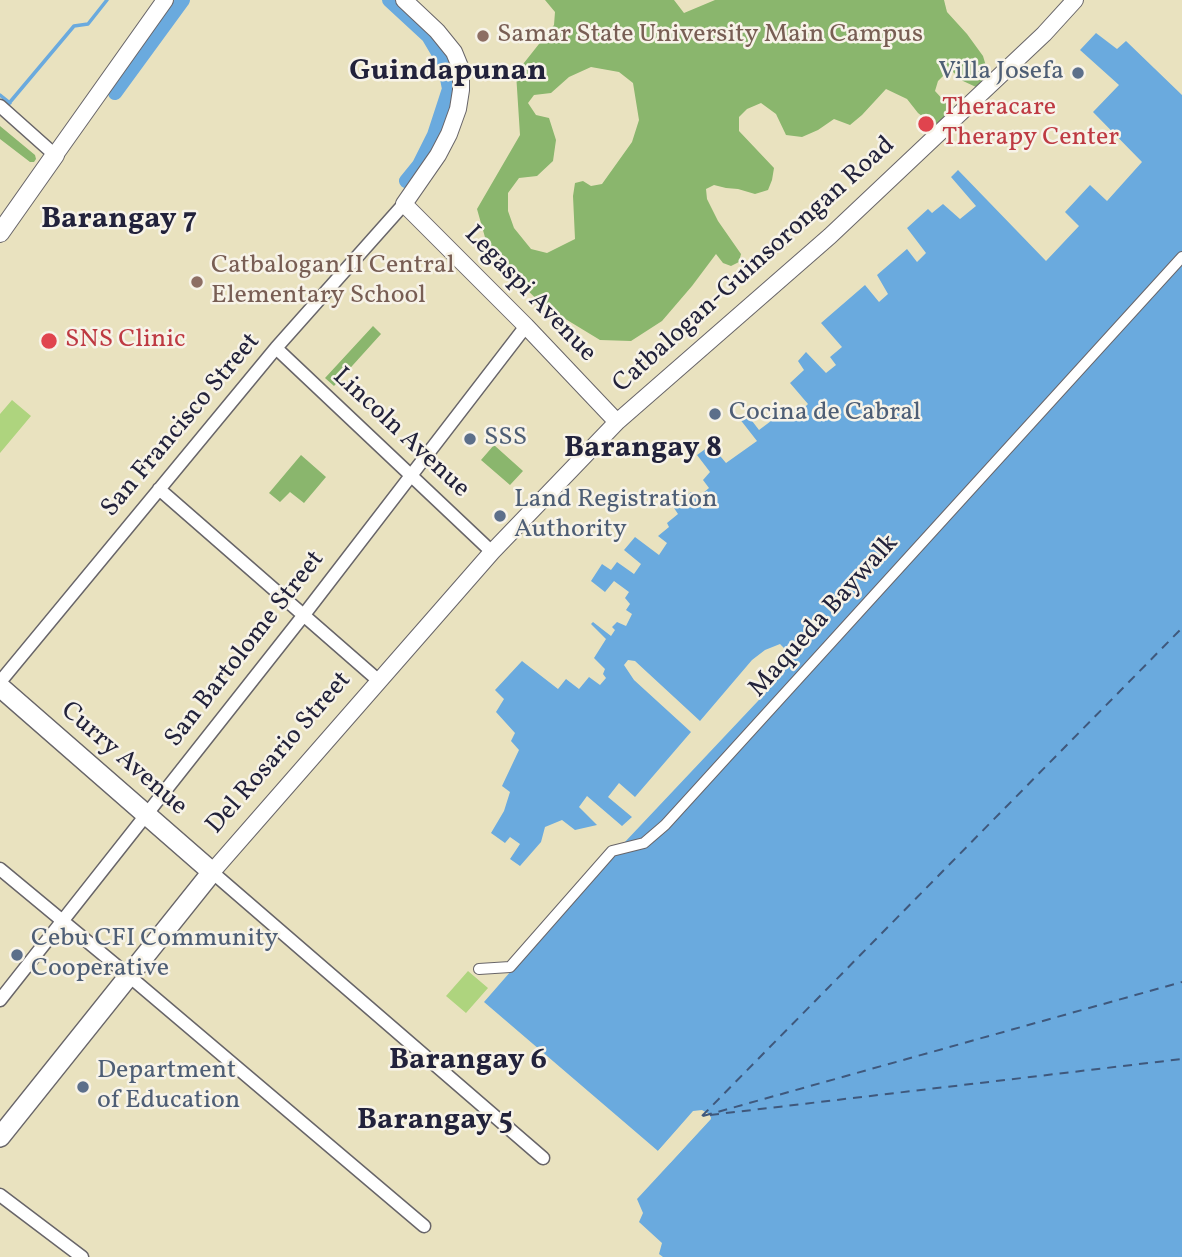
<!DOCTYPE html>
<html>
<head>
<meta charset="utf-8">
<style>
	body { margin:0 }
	canvas { display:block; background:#e9e2bf }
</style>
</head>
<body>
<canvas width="1182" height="1257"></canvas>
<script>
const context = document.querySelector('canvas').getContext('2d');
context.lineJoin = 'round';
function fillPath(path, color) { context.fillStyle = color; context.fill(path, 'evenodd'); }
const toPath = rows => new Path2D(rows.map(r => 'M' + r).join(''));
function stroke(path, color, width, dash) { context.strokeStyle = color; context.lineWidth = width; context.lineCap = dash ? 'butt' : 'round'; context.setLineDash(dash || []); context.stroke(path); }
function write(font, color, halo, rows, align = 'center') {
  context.font = font + ' Vollkorn,serif'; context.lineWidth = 5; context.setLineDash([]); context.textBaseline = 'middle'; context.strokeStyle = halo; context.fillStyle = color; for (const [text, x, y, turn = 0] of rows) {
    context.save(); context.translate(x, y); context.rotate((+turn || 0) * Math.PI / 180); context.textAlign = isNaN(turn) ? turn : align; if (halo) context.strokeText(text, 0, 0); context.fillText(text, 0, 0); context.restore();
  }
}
const green = toPath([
	[12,400,31,416,0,453,0,414],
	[468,971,488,988,466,1013,446,996]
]);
const forest = toPath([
	[545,0,674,0,684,13,715,0,944,0,947,12,967,34,983,56,989,76,984,84,976,87,963,81,953,72,944,75,938,81,935,91,947,104,950,115,942,122,932,124,918,113,907,99,886,89,862,115,850,125,834,119,818,130,802,137,786,135,776,114,761,103,747,109,739,117,739,131,774,168,772,180,768,190,755,194,738,189,726,188,714,185,706,189,707,199,718,221,741,254,739,262,731,266,723,263,716,254,692,286,662,321,631,341,600,340,544,306,490,255,477,209,520,135,516,73,554,25,555,12],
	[591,67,619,72,633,83,639,120,632,142,602,184,591,186,583,181,575,183,573,196,575,239,547,253,531,249,514,228,508,211,508,193,519,178,537,176,553,161,556,140,549,118,536,115,528,103,534,95,551,93,569,77],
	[0,126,35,155,36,159,34,162,30,162,0,139],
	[373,326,381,334,334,386,325,378],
	[494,445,523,471,510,485,481,460],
	[301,455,326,477,304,503,290,492,280,502,269,493]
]);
const water = toPath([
	[1096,33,1117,49,1126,41,1182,95,1182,1257,663,1257,659,1254,662,1243,639,1222,643,1213,637,1199,711,1119,709,1114,693,1112,658,1151,484,1002,607,861,774,684,784,672,790,654,780,644,765,650,752,660,700,721,635,661,628,660,624,665,634,680,691,732,635,797,619,783,608,797,632,817,622,826,587,796,579,807,597,825,575,830,562,820,545,827,541,842,520,866,510,859,520,844,510,837,505,843,491,833,504,811,510,792,502,786,519,750,511,741,515,733,496,712,504,699,495,690,522,661,558,689,566,679,579,689,589,677,600,685,606,678,603,674,605,669,594,658,606,639,591,624,593,622,611,636,615,630,612,627,617,622,626,626,632,614,626,610,630,604,625,598,629,592,614,581,605,592,591,581,602,564,611,570,617,562,634,574,641,564,624,550,635,537,659,555,667,543,658,536,669,527,667,523,678,514,674,508,691,492,697,498,709,488,703,480,710,472,697,455,711,445,726,463,757,441,739,418,746,413,759,430,783,412,787,416,796,408,800,412,808,404,790,383,804,370,798,361,806,352,826,373,836,365,830,357,842,347,821,323,865,285,879,302,888,294,877,275,907,249,917,262,926,253,907,228,928,209,932,213,943,204,960,219,976,206,951,177,958,170,1046,261,1079,226,1065,212,1090,185,1107,201,1142,162,1093,112,1119,85,1080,50]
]);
const pier = toPath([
	[702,1110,709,1114,711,1118,670,1163,668,1160,707,1118,706,1116,702,1113,695,1115,661,1154,658,1151,693,1111]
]);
const stream = toPath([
	[0,95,10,103],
	[5,108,74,26,88,24,107,0]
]);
const canal = toPath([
	[389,0,428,36,444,63,449,89,434,135,419,165,406,181],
	[115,93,183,0]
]);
const ferry = toPath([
	[710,1115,1182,1059],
	[702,1116,1182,628],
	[703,1116,1182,982]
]);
const pedestrian = toPath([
	[479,969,510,967,612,851,644,843,665,825,1182,257]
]);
const minor = toPath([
	[0,106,55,155],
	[276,348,492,552],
	[159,489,379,681],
	[0,682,276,348,404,204],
	[0,869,129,976,424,1226],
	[212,872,543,1158],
	[0,1000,303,616,526,326],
	[0,1195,82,1257]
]);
const tertiary = toPath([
	[404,0,437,31,454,52,461,69,461,90,458,109,449,134,438,155,404,204,526,326,617,422],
	[55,155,165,0],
	[212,872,492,552,617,422,830,236,1044,34,1075,0]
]);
const secondary = toPath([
	[0,233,55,155]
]);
const primary = toPath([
	[0,687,212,872,0,1137]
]);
const markers = [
	[483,36,7,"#8d6e63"],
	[1078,73,7,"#5c6f8a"],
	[926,124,9,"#e0444e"],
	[197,282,7,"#8d6e63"],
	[49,341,9,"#e0444e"],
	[715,414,7,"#5c6f8a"],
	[470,439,7,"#5c6f8a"],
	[500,516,7,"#5c6f8a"],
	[17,955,7,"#5c6f8a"],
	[83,1087,7,"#5c6f8a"]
];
const educationNames = [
	["Samar State University Main Campus",497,36],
	["Catbalogan II Central",211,267],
	["Elementary School",211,297]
];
const serviceNames = [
	["Villa Josefa",1064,73,"right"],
	["Cocina de Cabral",729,414],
	["SSS",484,439],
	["Land Registration",514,501],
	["Authority",514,531],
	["Cebu CFI Community",31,940],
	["Cooperative",31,970],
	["Department",97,1072],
	["of Education",97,1102]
];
const healthNames = [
	["Theracare",942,109],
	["Therapy Center",942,139],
	["SNS Clinic",65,341]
];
const streetNames = [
	["Catbalogan-Guinsorongan Road",755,266,-42],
	["Legaspi Avenue",529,295,46],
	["San Francisco Street",182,426,-50],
	["Lincoln Avenue",400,434,43],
	["Maqueda Baywalk",825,617,-48],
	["San Bartolome Street",246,650,-52],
	["Del Rosario Street",280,754,-49],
	["Curry Avenue",123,760,41]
];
const quarterNames = [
	["Guindapunan",448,73],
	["Barangay 7",119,221],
	["Barangay 8",643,450],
	["Barangay 6",468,1062],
	["Barangay 5",435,1122]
];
fillPath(green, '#aed47e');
fillPath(forest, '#8ab66d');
fillPath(water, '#6aaade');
fillPath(pier, '#e9e2bf');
stroke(stream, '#6aaade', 3.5);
stroke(canal, '#6aaade', 14);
stroke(ferry, '#3f587c', 2, [9, 7]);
stroke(pedestrian, '#686569', 12);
stroke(minor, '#686569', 15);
stroke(tertiary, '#686569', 18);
stroke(secondary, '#686569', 20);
stroke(primary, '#686569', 22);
stroke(pedestrian, '#fff', 10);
stroke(minor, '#fff', 12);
stroke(tertiary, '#fff', 16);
stroke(secondary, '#fff', 18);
stroke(primary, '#fff', 19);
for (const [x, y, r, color] of markers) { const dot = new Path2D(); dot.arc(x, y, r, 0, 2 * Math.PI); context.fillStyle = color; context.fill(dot); stroke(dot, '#f7f3e8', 2.5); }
write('26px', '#785e54', '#f7f3e8', educationNames, 'left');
write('26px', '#4e5e75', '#f7f3e8', serviceNames, 'left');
write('26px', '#be3a42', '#f7f3e8', healthNames, 'left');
write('26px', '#22223b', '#f7f3e8', streetNames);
write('bold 30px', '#22223b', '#f7f3e8', quarterNames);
</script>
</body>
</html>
